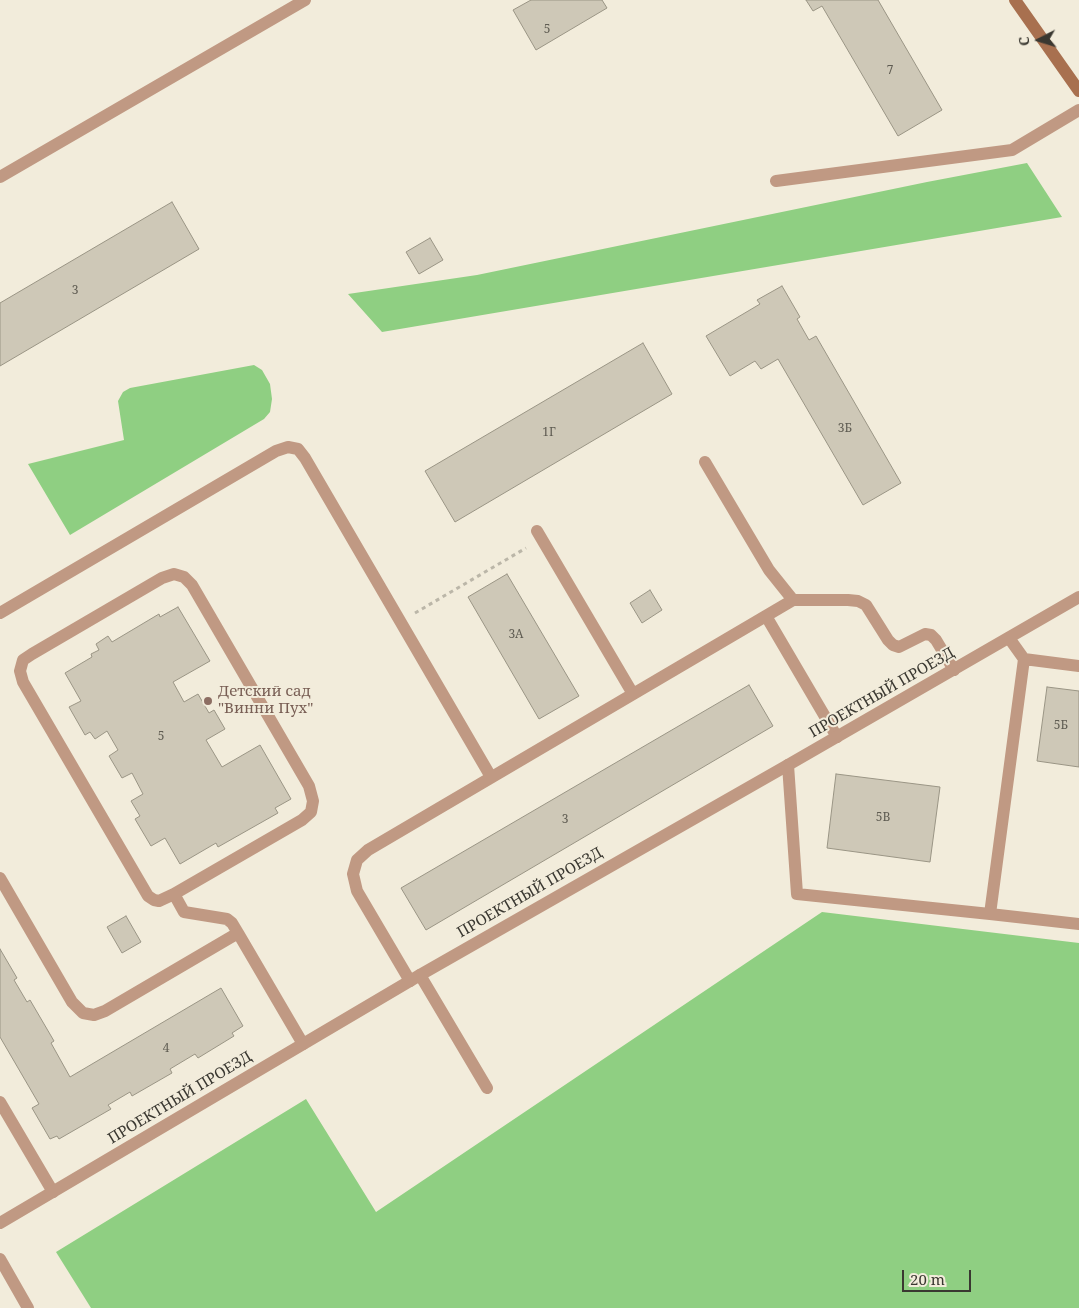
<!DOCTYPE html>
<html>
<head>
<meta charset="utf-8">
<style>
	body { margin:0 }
	#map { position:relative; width:1079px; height:1308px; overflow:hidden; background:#f2ecdb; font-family:"Noto Serif",serif }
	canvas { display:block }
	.north { position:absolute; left:1014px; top:15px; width:50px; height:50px; -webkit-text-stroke:4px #f2ecdb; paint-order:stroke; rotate:265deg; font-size:14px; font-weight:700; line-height:20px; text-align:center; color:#3a3831 }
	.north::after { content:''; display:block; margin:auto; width:18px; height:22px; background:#3a3831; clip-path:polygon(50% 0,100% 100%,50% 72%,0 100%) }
	.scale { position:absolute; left:902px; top:1270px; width:69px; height:22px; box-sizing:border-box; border:2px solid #3a3831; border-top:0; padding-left:6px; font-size:15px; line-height:18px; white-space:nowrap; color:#3a3831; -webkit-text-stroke:4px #f2ecdb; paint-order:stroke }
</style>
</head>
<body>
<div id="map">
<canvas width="1079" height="1308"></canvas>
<div class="north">С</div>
<div class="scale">20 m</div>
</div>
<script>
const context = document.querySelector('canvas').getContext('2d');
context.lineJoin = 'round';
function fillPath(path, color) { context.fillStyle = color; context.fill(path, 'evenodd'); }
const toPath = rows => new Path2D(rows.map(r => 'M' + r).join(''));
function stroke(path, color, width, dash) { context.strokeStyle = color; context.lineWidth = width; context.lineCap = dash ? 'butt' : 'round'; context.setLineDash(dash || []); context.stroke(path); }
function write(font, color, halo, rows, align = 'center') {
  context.font = font + ' "Noto Serif",serif'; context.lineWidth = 4; context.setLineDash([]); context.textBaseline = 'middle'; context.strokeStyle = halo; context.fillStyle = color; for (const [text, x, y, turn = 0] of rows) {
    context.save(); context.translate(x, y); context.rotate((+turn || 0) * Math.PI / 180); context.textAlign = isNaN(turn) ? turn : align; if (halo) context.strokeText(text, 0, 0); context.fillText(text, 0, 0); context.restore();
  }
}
const green = toPath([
	[1027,163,1062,217,382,332,348,294,477,275,927,182],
	[254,365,262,370,270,384,272,399,270,412,264,419,70,535,28,464,124,440,118,401,123,392,130,388],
	[822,912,1079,943,1079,1308,91,1308,56,1252,306,1099,376,1212]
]);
const building = toPath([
	[531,0,602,0,607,8,536,50,513,10,531,0],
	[806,0,878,0,942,110,898,136,822,6,813,11,806,0],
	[172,202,199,249,0,366,0,303,172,202],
	[430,238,443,260,419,274,406,252,430,238],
	[782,286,800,317,797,319,809,340,816,336,901,483,863,505,778,359,761,369,755,361,730,376,706,336,760,304,757,300,782,286],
	[643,343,672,394,455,522,425,471,643,343],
	[507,574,579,696,539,719,468,597,507,574],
	[650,590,662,610,642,623,630,603,650,590],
	[178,607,210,661,173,682,184,702,198,694,209,713,214,710,225,729,206,740,222,767,260,745,291,799,275,808,278,813,218,847,216,843,180,864,165,838,151,846,135,819,140,816,131,801,143,794,132,773,122,778,109,756,118,750,107,731,95,739,90,732,85,735,69,707,81,701,65,673,92,657,91,654,99,650,96,644,108,636,112,642,159,614,160,617,178,607],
	[749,685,773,726,426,930,401,888,749,685],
	[1047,687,1079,691,1079,767,1037,761,1047,687],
	[836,774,940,787,930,862,827,848,836,774],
	[126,916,141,942,122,953,107,927,126,916],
	[0,949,17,978,14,980,27,1002,30,1000,54,1041,51,1043,70,1077,221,988,243,1026,232,1033,234,1036,198,1058,195,1054,170,1069,172,1073,132,1096,130,1092,108,1105,111,1109,59,1139,57,1136,50,1139,32,1108,39,1104,0,1037,0,949]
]);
const path = toPath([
	[415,613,526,548]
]);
const service = toPath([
	[776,181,1012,150,1079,110],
	[705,462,769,570,793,600],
	[537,531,633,694],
	[0,613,276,451,288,447,298,449,305,458,491,777],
	[766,616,837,737],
	[1024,659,1079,666],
	[788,765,797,894,990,914,1079,924],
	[0,878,72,1002,83,1013,94,1015,105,1011,238,933,303,1044],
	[174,894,159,901,154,900,148,896,23,682,20,671,23,660,32,654,162,578,174,574,184,577,192,585,309,786,313,801,311,812,302,820,174,894,184,912,227,919,232,923,238,933],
	[990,914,1024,659,1009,638],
	[420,975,487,1088],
	[410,981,357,891,353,874,357,860,368,850,793,600,848,600,858,601,866,605,888,640,893,645,899,647,925,634,931,635,936,640,954,670],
	[0,1102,53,1192],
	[0,1259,28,1308]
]);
const minor = toPath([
	[0,177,305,0],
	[0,1223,420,975,788,765,1079,597]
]);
const secondary = toPath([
	[1015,0,1079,91]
]);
const markers = [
	[208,701,5,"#8d6e63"]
];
const numberNames = [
	["5",547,30],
	["7",890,71],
	["3",75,291],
	["3Б",845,429],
	["1Г",549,433],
	["3А",516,635],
	["5Б",1061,726],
	["5",161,737],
	["5В",883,818],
	["3",565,820],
	["4",166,1049]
];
const educationNames = [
	["Детский сад",218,692],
	["\"Винни Пух\"",218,709]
];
const streetNames = [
	["ПРОЕКТНЫЙ ПРОЕЗД",882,693,-30],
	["ПРОЕКТНЫЙ ПРОЕЗД",530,893,-30],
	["ПРОЕКТНЫЙ ПРОЕЗД",180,1098,-31]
];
fillPath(green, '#8fcf82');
fillPath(building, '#cec8b7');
stroke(building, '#9a9585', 1);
stroke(path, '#bbb6a8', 3, [4, 4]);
stroke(service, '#c09983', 12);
stroke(minor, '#c09983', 12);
stroke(secondary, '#a8704f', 12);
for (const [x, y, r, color] of markers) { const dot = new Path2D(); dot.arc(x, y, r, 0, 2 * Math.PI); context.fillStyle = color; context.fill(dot); stroke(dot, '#f2ecdb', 2); }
write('12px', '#5f5c52', null, numberNames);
write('15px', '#785e54', '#f2ecdb', educationNames, 'left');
write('15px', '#3a3831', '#f2ecdb', streetNames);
</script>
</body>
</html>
